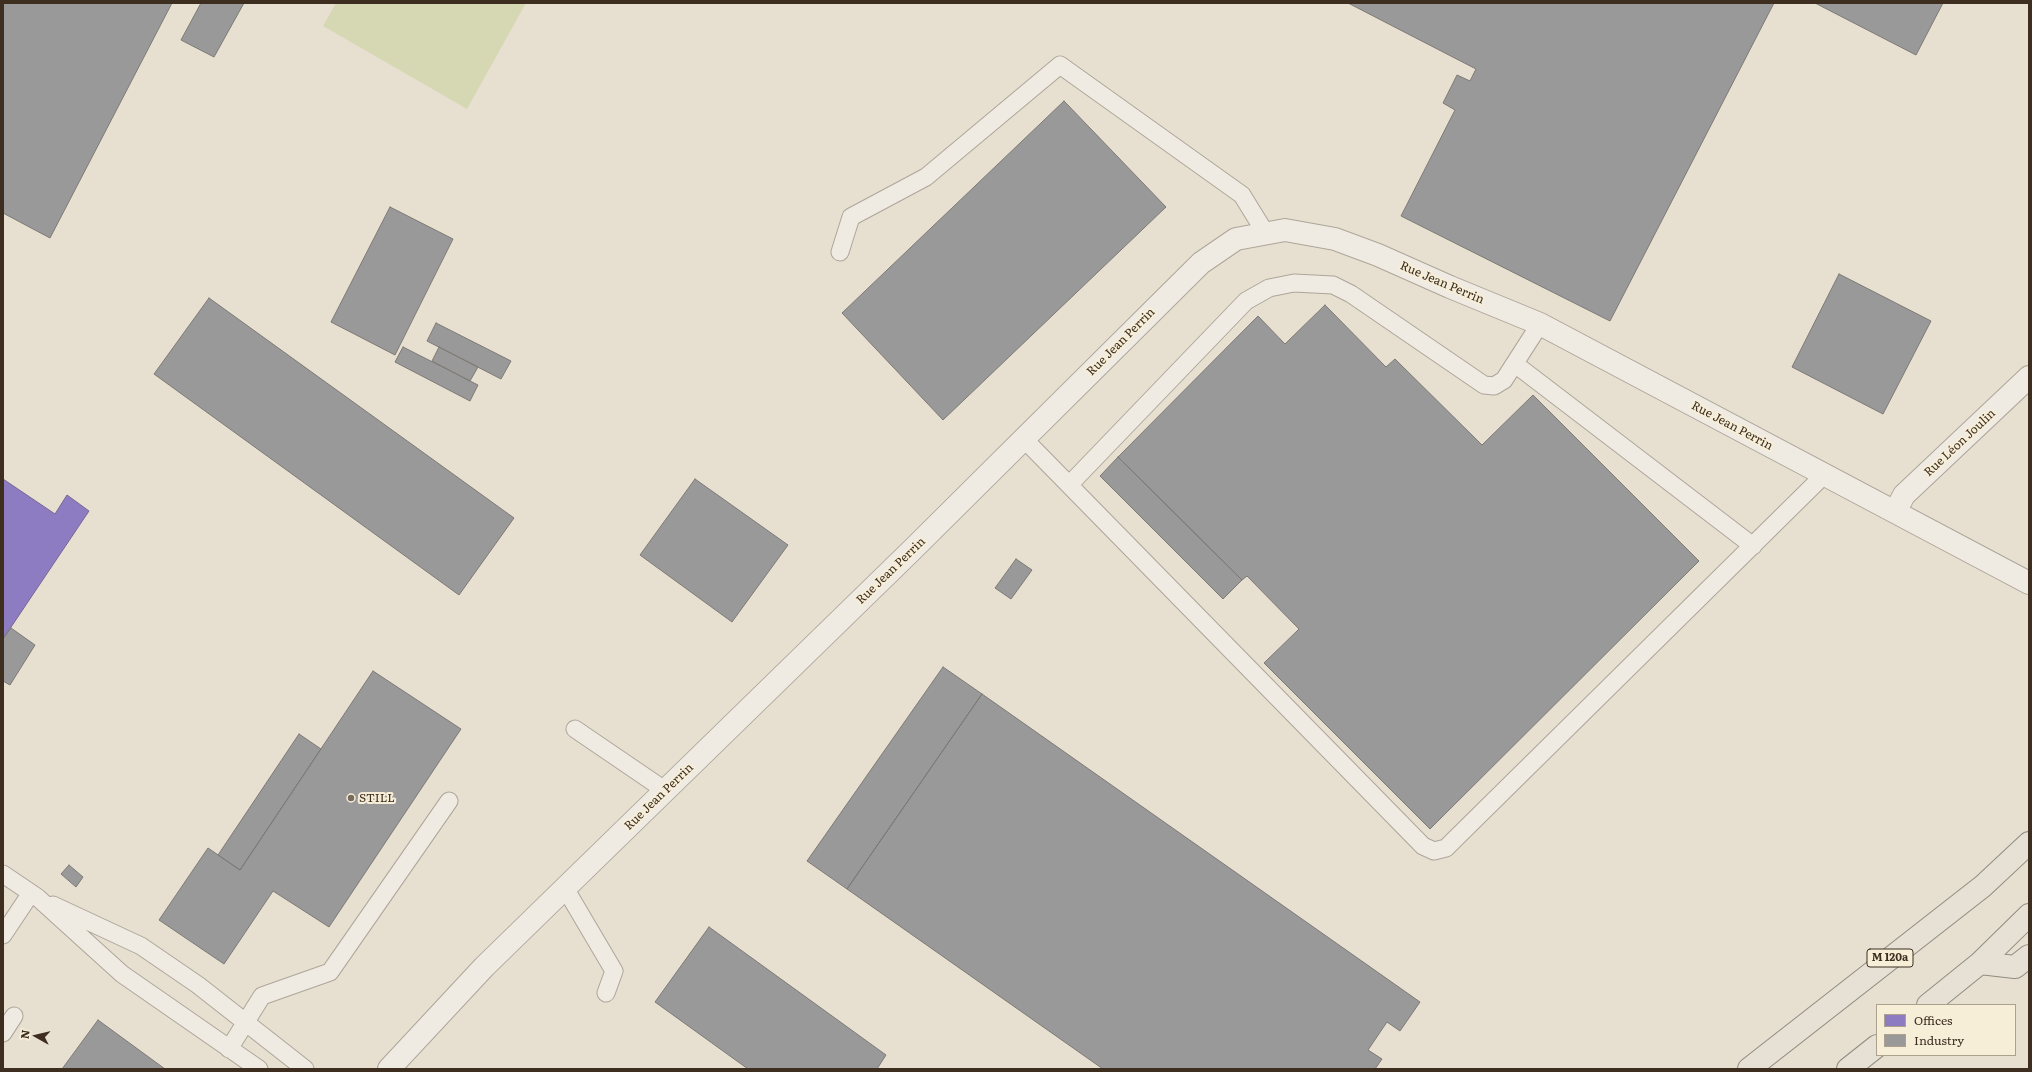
<!DOCTYPE html>
<html>
<head>
<meta charset="utf-8">
<style>
	body { margin:0 }
	#map { position:relative; width:2032px; height:1072px; overflow:hidden; background:#e7e0d1; font-family:Literata,serif }
	canvas { display:block }
	.frame { position:absolute; inset:0; border:4px solid #3d2e20; pointer-events:none }
	.legend { position:absolute; left:1876px; top:1004px; width:140px; height:52px; box-sizing:border-box; background:#f7eed8; border:1px solid #ada18e; margin:0; padding:5px 7px; list-style:none; font-size:12px; color:#3d2e20 }
	.legend li { display:flex; align-items:center; gap:8px; height:20px }
	.legend b { width:20px; border:1px solid #ada18e }
	.north { position:absolute; left:16px; top:1016px; width:40px; height:40px; -webkit-text-stroke:3px #f7eed8; paint-order:stroke; rotate:278deg; font-size:11px; font-weight:700; line-height:16px; text-align:center; color:#3d2e20 }
	.north::after { content:''; display:block; margin:auto; width:14px; height:18px; background:#3d2e20; clip-path:polygon(50% 0,100% 100%,50% 72%,0 100%) }
</style>
</head>
<body>
<div id="map">
<canvas width="2032" height="1072"></canvas>
<div class="frame"></div>
<ul class="legend">
<li><b style="height:11px;background:#8e7cc3"></b>Offices</li>
<li><b style="height:11px;background:#999"></b>Industry</li>
</ul>
<div class="north">N</div>
</div>
<script>
const context = document.querySelector('canvas').getContext('2d');
context.lineJoin = 'round';
function fillPath(path, color) { context.fillStyle = color; context.fill(path, 'evenodd'); }
const toPath = rows => new Path2D(rows.map(r => 'M' + r).join(''));
function stroke(path, color, width, dash) { context.strokeStyle = color; context.lineWidth = width; context.lineCap = dash ? 'butt' : 'round'; context.setLineDash(dash || []); context.stroke(path); }
function write(font, color, halo, rows, align = 'center') {
  context.font = font + ' Literata,serif'; context.lineWidth = 4; context.setLineDash([]); context.textBaseline = 'middle'; context.strokeStyle = halo; context.fillStyle = color; for (const [text, x, y, turn = 0] of rows) {
    context.save(); context.translate(x, y); context.rotate((+turn || 0) * Math.PI / 180); context.textAlign = isNaN(turn) ? turn : align; if (halo) context.strokeText(text, 0, 0); context.fillText(text, 0, 0); context.restore();
  }
}
const green = toPath([
	[336,3,526,3,467,109,323,26]
]);
const offices = toPath([
	[3,479,55,514,67,495,89,511,3,639,3,479]
]);
const industry = toPath([
	[3,3,172,3,50,238,3,213,3,3],
	[201,3,244,3,214,57,181,40,201,3],
	[1348,3,1774,3,1610,321,1401,216,1455,110,1443,103,1457,75,1470,81,1476,69,1348,3],
	[1815,3,1943,3,1916,55,1815,3],
	[1064,101,1166,207,943,420,842,313,1064,101],
	[390,207,453,239,395,355,331,322,390,207],
	[1839,274,1931,321,1883,414,1792,367,1839,274],
	[209,298,514,518,459,595,154,374,209,298],
	[1325,305,1386,367,1395,359,1482,445,1533,395,1699,561,1430,829,1264,663,1299,629,1247,576,1242,580,1118,457,1258,316,1285,344,1325,305],
	[436,323,511,361,501,379,427,341,436,323],
	[403,347,478,385,470,401,395,362,403,347],
	[439,347,478,367,470,381,432,361,439,347],
	[1118,457,1242,580,1223,599,1100,476,1118,457],
	[695,479,788,545,732,622,640,555,695,479],
	[1016,559,1032,570,1011,599,995,588,1016,559],
	[11,628,35,645,10,685,3,681,3,639,11,628],
	[943,667,982,694,847,889,807,861,943,667],
	[373,671,461,729,329,927,273,891,224,964,159,920,208,848,240,870,373,671],
	[982,694,1420,1002,1400,1031,1387,1022,1368,1050,1382,1059,1375,1069,1103,1069,847,889,982,694],
	[299,734,321,749,240,870,218,855,299,734],
	[69,865,83,877,76,887,61,874,69,865],
	[709,927,886,1055,877,1069,748,1069,655,1002,709,927],
	[98,1020,165,1069,62,1069,98,1020]
]);
const service = toPath([
	[840,252,851,217,926,177,1060,65,1242,195,1266,234],
	[1515,364,1753,546],
	[1024,439,1423,846,1434,851,1446,848,1455,839,1824,475],
	[1069,485,1246,301,1269,288,1294,283,1333,285,1351,294,1484,385,1494,386,1504,380,1540,324],
	[575,729,666,791],
	[3,874,37,897,122,974,259,1069],
	[565,888,614,971,606,993],
	[53,905,141,946,198,985,305,1069],
	[3,935,31,893],
	[3,1033,14,1016],
	[229,1049,262,996,330,972,449,801]
]);
const minor = toPath([
	[1895,512,1904,495,2029,377],
	[389,1069,484,967,912,550,1201,263,1236,239,1285,230,1335,239,1378,255,1450,287,1540,324,2029,583]
]);
const primary = toPath([
	[1980,963,2015,967,2029,956],
	[1928,1005,1980,963,2029,915],
	[1749,1069,1983,886,2029,843],
	[1848,1069,1877,1046]
]);
const markers = [
	[351,798,4,"#786c5e"]
];
const shields = [
	[1890,958,46]
];
const shieldNames = [
	["M 120a",1890,958]
];
const streetNames = [
	["Rue Jean Perrin",1442,283,23],
	["Rue Jean Perrin",1121,342,-45],
	["Rue Jean Perrin",1732,426,28],
	["Rue Léon Joulin",1960,443,-43],
	["Rue Jean Perrin",891,571,-44],
	["Rue Jean Perrin",659,797,-44]
];
const poiNames = [
	["STILL",359,798]
];
fillPath(green, '#d6d7b3');
fillPath(offices, '#8e7cc3');
stroke(offices, '#766592', 1);
fillPath(industry, '#999');
stroke(industry, '#7d7975', 1);
stroke(service, '#ada599', 19);
stroke(minor, '#ada599', 24);
stroke(primary, '#928b80', 24);
stroke(service, '#efebe3', 17);
stroke(minor, '#efebe3', 22);
stroke(primary, '#e6e1d4', 22);
for (const [x, y, r, color] of markers) { const dot = new Path2D(); dot.arc(x, y, r, 0, 2 * Math.PI); context.fillStyle = color; context.fill(dot); stroke(dot, '#f7eed8', 1.5); }
for (const [x, y, w] of shields) { const box = new Path2D(); box.roundRect(x - w / 2, y - 9, w, 18, 3); context.fillStyle = '#f7eed8'; context.fill(box); stroke(box, '#3d2e20', 1); }
write('bold 11px', '#3d2e20', null, shieldNames);
write('12px', '#3d2e20', '#f7eed8', streetNames);
write('12px', '#3d2e20', '#f7eed8', poiNames, 'left');
</script>
</body>
</html>
